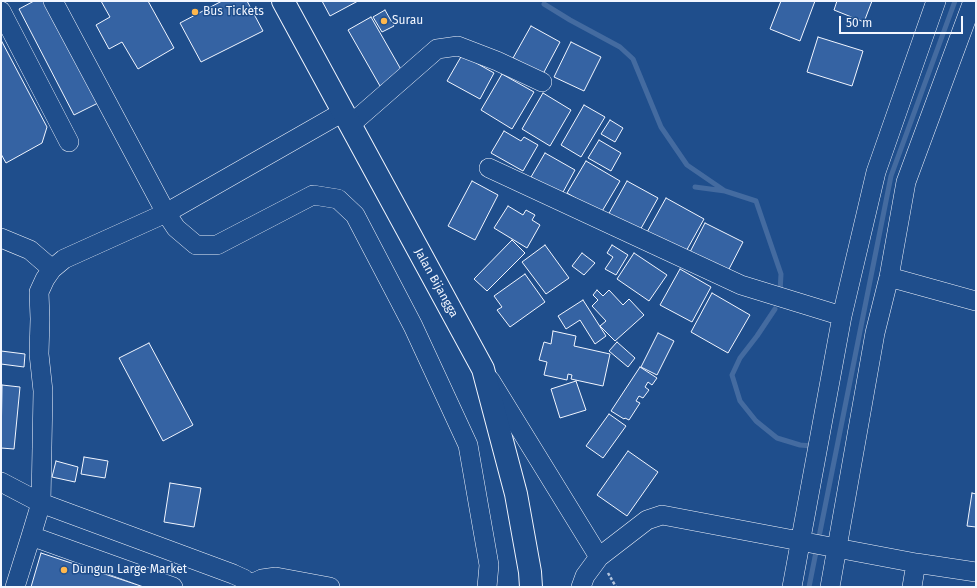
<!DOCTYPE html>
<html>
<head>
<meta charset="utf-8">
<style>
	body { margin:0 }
	#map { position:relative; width:977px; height:588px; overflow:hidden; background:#1f4e8c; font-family:"Fira Sans",sans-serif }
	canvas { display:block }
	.frame { position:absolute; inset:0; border:2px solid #f2f6ff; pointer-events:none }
	.scale { position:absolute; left:839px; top:16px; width:124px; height:18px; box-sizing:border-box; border:2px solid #f2f6ff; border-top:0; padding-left:5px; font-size:12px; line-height:14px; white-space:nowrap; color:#f2f6ff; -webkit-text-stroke:3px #1f4e8c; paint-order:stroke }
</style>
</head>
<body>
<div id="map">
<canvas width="977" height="588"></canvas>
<div class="frame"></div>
<div class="scale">50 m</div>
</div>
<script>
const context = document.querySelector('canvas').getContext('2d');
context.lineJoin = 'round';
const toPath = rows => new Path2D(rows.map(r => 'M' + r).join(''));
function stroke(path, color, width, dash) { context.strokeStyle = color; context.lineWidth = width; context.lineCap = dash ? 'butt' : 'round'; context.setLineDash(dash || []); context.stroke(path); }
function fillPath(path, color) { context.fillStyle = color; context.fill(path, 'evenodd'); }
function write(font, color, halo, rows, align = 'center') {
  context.font = font + ' "Fira Sans",sans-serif'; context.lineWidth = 3; context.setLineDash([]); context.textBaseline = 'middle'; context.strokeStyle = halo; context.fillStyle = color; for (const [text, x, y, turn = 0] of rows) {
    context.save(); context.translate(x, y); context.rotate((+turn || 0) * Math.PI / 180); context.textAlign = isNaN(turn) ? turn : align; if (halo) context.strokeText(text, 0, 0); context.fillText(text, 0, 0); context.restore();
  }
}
const stream = toPath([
	[544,4,570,20,620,47,633,59,661,127,687,165,725,191],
	[695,187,725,191,756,201,781,274,780,292],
	[775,309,757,336,740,358,732,375,740,401,756,421,777,438,800,445,812,446],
	[809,587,891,176,955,1]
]);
const building = toPath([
	[34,1,44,1,98,103,74,115,19,9,34,1],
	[101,1,148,1,174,48,138,69,122,42,109,49,96,25,110,17,101,1],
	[222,1,247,1,263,31,201,62,180,23,222,1],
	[322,1,358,1,330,16,322,1],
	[781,1,815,1,800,41,770,29,781,1],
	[837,1,872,1,864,22,834,10,837,1],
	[385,10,394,26,382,32,373,17,385,10],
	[371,17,403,73,380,86,348,30,371,17],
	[531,26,560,42,543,74,513,58,531,26],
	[818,37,863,51,852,86,807,72,818,37],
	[1,40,47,127,42,143,6,163,1,154,1,40],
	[571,42,601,57,584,91,554,77,571,42],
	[462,55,494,73,480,99,447,81,462,55],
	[502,74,534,92,512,129,481,110,502,74],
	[543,93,571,110,550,146,522,129,543,93],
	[584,105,605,117,581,157,561,145,584,105],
	[610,120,623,128,615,142,601,134,610,120],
	[504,131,521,141,524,137,538,145,523,171,491,153,504,131],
	[599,140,621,153,611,171,588,158,599,140],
	[545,153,575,170,562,194,531,177,545,153],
	[586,161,620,181,601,213,567,193,586,161],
	[472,181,498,195,475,240,448,226,472,181],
	[627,181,658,198,639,232,608,215,627,181],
	[666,198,704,219,684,255,646,234,666,198],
	[508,206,523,215,526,210,535,215,532,220,540,225,527,248,494,228,508,206],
	[705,223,743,242,727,273,689,254,705,223],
	[512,240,525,253,487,291,474,279,512,240],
	[545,245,569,278,546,294,522,262,545,245],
	[612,245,628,255,616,275,605,269,613,257,607,253,612,245],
	[582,253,595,263,584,275,572,266,582,253],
	[634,253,667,275,649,301,617,279,634,253],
	[680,269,711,287,692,322,660,305,680,269],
	[525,274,545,302,510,327,497,310,502,307,494,296,525,274],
	[597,290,603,296,609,290,623,305,629,299,644,315,615,341,600,326,606,321,592,306,598,300,593,295,597,290],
	[712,293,750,315,728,353,691,332,712,293],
	[583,300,606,336,595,344,580,320,566,329,558,316,583,300],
	[553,331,576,336,574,346,610,354,603,386,571,379,572,375,568,374,567,380,544,375,547,362,539,360,544,342,551,344,553,331],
	[658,333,674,341,657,375,641,367,658,333],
	[617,342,635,358,628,367,609,351,617,342],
	[149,343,193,425,163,441,119,358,149,343],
	[1,351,25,354,24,367,1,364,1,351],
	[640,367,657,378,652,385,648,382,645,387,649,390,643,398,639,396,636,401,640,403,629,420,625,418,624,419,611,411,640,367],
	[576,381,586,410,560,418,551,389,576,381],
	[2,385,20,387,14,449,1,448,2,385],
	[609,414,626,426,603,458,586,446,609,414],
	[628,451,658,472,627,516,597,495,628,451],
	[84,457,108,461,105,478,81,474,84,457],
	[56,461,78,467,75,482,52,477,56,461],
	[170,483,201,488,194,527,164,522,170,483],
	[972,493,976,494,976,527,967,526,972,493],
	[41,553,144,587,31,587,41,553]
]);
const path = toPath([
	[608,573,616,587]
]);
const minor = toPath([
	[53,1,166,213,176,228,196,245,217,245,313,195,338,199,355,215,413,326,468,445,489,565,487,587],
	[1,11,69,142],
	[350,125,437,49,458,46,497,61,542,82],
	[489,168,741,285,842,316],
	[1,238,30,250,52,269],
	[889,277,976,301],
	[490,380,599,557],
	[1,482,41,503,233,574,244,579,249,585,249,587],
	[31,536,41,503,43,391,39,354,40,319,39,292,45,279,52,269,64,259,166,213,343,112],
	[249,585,262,579,276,577,330,587],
	[15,587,31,536,173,587],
	[581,587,585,576,599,557,647,520,662,515,916,563,976,572],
	[792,587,842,316,876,172,936,1],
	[830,587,875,333,889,277,906,182,973,1],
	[912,587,916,563]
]);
const major = toPath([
	[283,1,483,369,516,494,530,572,531,587]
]);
const markers = [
	[195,12,4,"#ffb74d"],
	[384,21,4,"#ffb74d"],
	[64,570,4,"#ffb74d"]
];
const poiNames = [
	["Bus Tickets",203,12],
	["Surau",392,21],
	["Dungun Large Market",72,570]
];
const streetNames = [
	["Jalan Bijangga",436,283,61]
];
stroke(stream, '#446ba0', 5);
fillPath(building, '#3563a3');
stroke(building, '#f2f6ff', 1);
stroke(minor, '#f2f6ff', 20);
stroke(major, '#f2f6ff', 24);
stroke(path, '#b3c4dc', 2.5, [3, 2]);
stroke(minor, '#1f4e8c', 19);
stroke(major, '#1f4e8c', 22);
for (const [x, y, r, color] of markers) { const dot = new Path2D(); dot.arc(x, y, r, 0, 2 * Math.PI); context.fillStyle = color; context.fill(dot); stroke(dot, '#1f4e8c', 1.5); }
write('12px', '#f2f6ff', '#1f4e8c', poiNames, 'left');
write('12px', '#f2f6ff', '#1f4e8c', streetNames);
</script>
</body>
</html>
